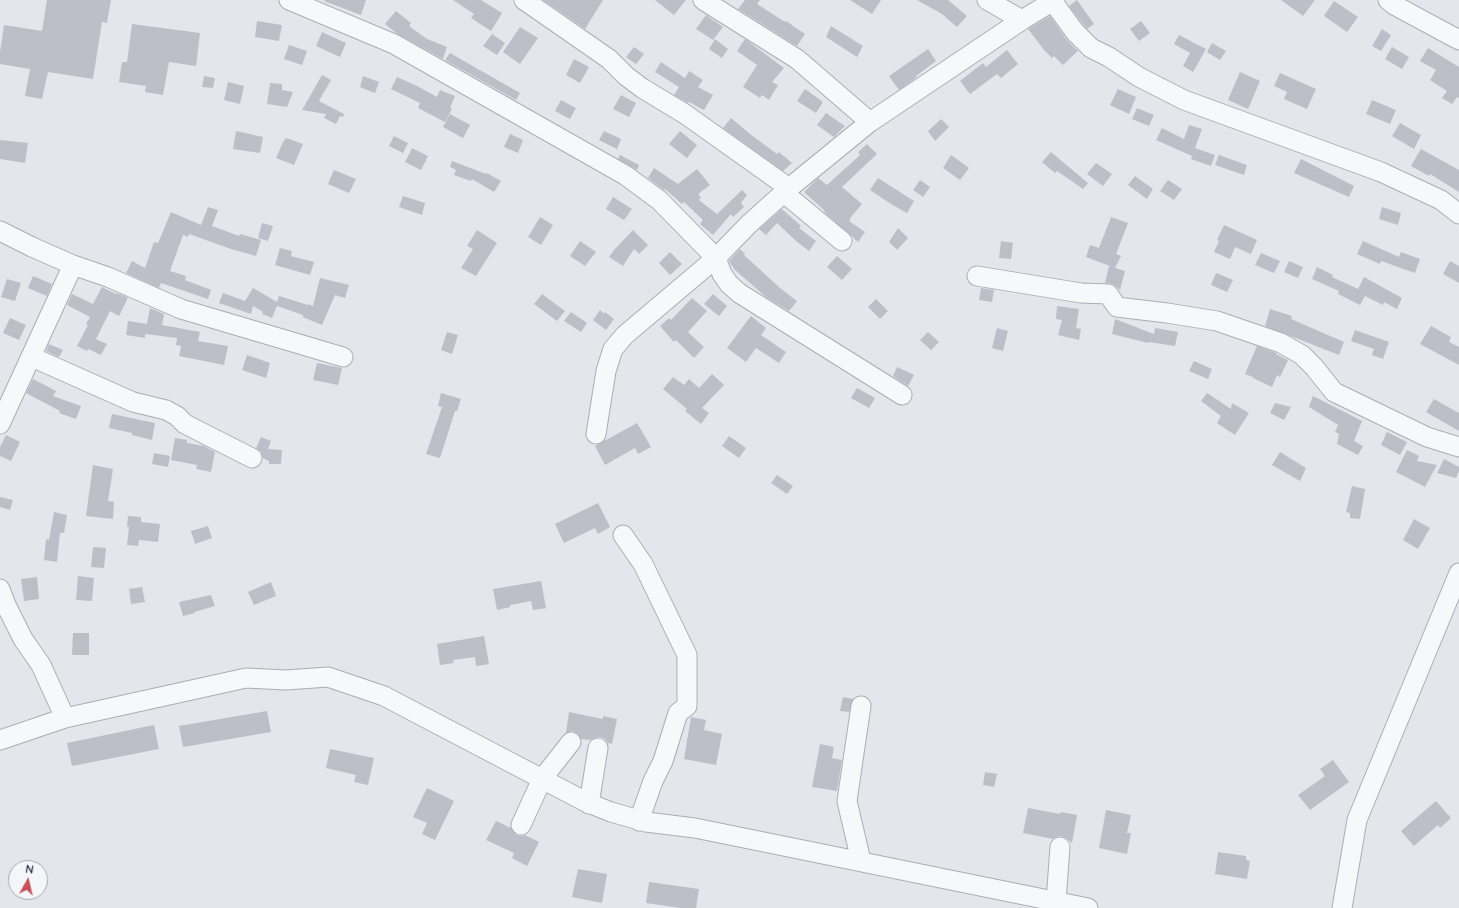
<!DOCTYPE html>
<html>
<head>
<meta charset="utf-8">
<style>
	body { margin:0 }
	#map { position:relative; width:1459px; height:908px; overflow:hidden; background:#e4e6eb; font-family:Quicksand,sans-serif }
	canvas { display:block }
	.north { position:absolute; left:8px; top:860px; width:40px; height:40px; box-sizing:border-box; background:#f4f6f9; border:1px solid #a4a8b0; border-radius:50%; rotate:8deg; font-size:11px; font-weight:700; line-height:16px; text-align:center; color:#2c3343 }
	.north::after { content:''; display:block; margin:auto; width:14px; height:18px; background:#c95059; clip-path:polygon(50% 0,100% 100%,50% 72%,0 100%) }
</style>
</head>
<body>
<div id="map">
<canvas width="1459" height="908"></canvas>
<div class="north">N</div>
</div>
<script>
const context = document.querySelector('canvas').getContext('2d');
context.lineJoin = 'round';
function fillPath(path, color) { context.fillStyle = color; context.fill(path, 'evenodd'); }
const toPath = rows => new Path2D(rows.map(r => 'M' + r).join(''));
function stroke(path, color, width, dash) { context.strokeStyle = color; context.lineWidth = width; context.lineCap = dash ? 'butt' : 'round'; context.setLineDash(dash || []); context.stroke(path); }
const building = toPath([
	[47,0,111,0,107,23,102,22,93,79,48,72,42,99,25,96,30,69,0,64,0,52,4,25,42,31],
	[325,0,366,0,361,15,324,1],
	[453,0,481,0,502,13,491,31,471,18,474,14],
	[543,0,603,0,585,29],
	[655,0,686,0,674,15],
	[745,0,760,0,757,4,785,22,786,21,805,34,797,46,738,9],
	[850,0,881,0,872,14],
	[917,0,948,0,967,16,957,27,942,14],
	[1077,0,1094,24,1087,29,1069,6],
	[1281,0,1315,0,1303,16],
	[1334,1,1358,17,1347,32,1324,16],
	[396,11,411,23,409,26,427,39,447,47,443,59,396,33,385,24],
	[706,15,723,27,713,40,696,29],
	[1050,16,1066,39,1078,51,1063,65,1054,56,1052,58,1044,50,1028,29],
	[257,21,282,25,279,41,255,37],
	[1141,21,1150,33,1139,41,1130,29],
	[132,24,200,33,196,66,169,62,163,95,145,92,146,86,119,82,122,62,127,62],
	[831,26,863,46,857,57,826,37],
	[520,27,538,38,520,64,503,52],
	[1382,29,1391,35,1381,51,1372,46],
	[322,32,346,43,340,57,316,46],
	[492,34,505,43,497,55,483,46],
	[1179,35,1206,49,1193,72,1183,66,1190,53,1174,44],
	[715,39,728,49,722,58,709,49],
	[745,39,784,68,772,82,778,85,769,100,762,95,760,98,743,87,757,65,737,51],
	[1212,43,1226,51,1220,60,1207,52],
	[289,45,307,51,302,65,284,59],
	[634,47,644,54,636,64,626,57],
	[1392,47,1409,57,1402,69,1385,59],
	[1428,48,1459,67,1459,98,1457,97,1452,104,1442,98,1447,91,1430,80,1436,70,1420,61],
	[928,49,936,61,916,76,917,77,899,90,889,76],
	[1007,50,1018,64,1001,78,997,74,970,94,960,81,983,63,986,67],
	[450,53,520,93,516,100,445,60],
	[574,59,589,67,580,83,566,75],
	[661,62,685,78,689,71,703,80,698,87,713,95,704,110,689,102,688,103,674,95,679,87,655,72],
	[1240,72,1260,81,1248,109,1228,100],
	[1280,73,1316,89,1307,109,1284,99,1287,92,1274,86],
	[322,75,331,80,319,101,344,114,343,117,340,116,336,124,324,118,326,114,302,110],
	[204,76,215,78,213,88,202,87],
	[363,76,379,82,375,93,360,87],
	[397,77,417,86,437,97,440,90,455,96,450,108,452,109,445,122,418,108,420,103,391,89],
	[228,82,244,86,240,104,224,100],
	[270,83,282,84,282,90,293,92,287,107,267,104],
	[805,89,823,102,816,113,797,101],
	[1118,89,1136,97,1129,114,1110,105],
	[621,95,636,103,629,117,613,109],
	[561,100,576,108,570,119,555,111],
	[1372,100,1396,110,1390,124,1366,114],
	[1137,108,1154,115,1149,126,1132,119],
	[826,113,845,126,834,137,817,125],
	[450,114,470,125,463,138,443,127],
	[731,118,750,134,777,154,779,152,792,163,783,171,723,128],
	[941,119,949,127,935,141,928,131],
	[1400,123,1421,135,1414,149,1392,136],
	[1189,125,1202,129,1195,148,1215,155,1211,166,1191,159,1192,156,1156,140,1162,128,1184,139],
	[236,131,263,137,260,153,233,149],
	[604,131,621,139,617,149,599,140],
	[680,131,697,145,687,158,669,144],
	[510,134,523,140,518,153,504,147],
	[394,136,408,143,403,153,389,146],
	[286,138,303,144,294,165,276,158,283,142],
	[0,140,28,143,25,163,0,159],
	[867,144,877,154,842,187,862,204,850,218,851,219,849,221,865,232,858,242,824,212,825,211,804,192,818,178,827,185,860,155,858,152],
	[412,148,428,156,421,170,405,162],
	[1421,149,1459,170,1459,192,1430,174,1429,176,1411,166],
	[1051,152,1088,183,1083,189,1057,171,1055,173,1042,162],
	[620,155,639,165,637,170,618,159],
	[951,155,969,168,960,180,943,168],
	[1219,155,1247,165,1244,175,1215,165],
	[1301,159,1354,186,1349,197,1294,173],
	[452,161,486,174,487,173,501,181,494,192,472,179,471,181,454,175,456,170,450,167],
	[1096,163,1112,174,1103,186,1087,174],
	[654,168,678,184,697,169,710,185,698,194,701,197,699,200,717,214,742,190,747,195,741,203,744,207,733,217,731,214,713,235,700,224,703,220,684,202,682,204,665,189,664,190,648,178],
	[334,170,356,179,349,193,328,184],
	[1135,176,1153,189,1147,199,1128,185],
	[878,178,914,201,907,213,891,204,870,190],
	[920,180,930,187,923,197,913,190],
	[1168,180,1182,189,1174,200,1160,191],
	[403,196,425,203,422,215,399,207],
	[613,197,632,209,624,220,606,209],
	[208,207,218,210,212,226,239,236,240,234,261,240,256,256,231,249,189,234,188,237,183,235,170,271,186,276,185,280,211,290,208,299,161,283,159,288,126,273,132,261,145,268,154,242,158,243,171,212,201,225],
	[1382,207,1401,213,1398,225,1379,219],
	[782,209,801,226,799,228,816,241,809,251,796,241,777,223,766,235,759,229],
	[540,217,553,225,541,245,528,237],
	[1111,217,1128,223,1116,254,1121,256,1115,268,1086,257,1090,245,1099,248],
	[262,223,273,226,268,241,258,238],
	[1224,225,1257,240,1251,254,1235,247,1230,259,1214,252,1219,241,1217,240],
	[898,228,908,238,897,250,889,242],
	[477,230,497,243,476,276,461,268,473,249,467,246],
	[633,230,648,245,639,254,634,249,623,266,609,257,614,250],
	[580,241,596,252,585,266,570,256],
	[1001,241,1013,243,1011,259,999,258],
	[1363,241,1399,257,1401,252,1420,259,1415,273,1381,261,1380,264,1357,254],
	[280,248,292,251,291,256,314,262,310,275,275,265],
	[740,249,745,254,744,255,780,288,797,301,789,311,766,297,735,270,730,263,729,261],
	[670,252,682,264,670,275,659,263],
	[1261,253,1280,261,1274,273,1255,265],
	[837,256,852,269,842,280,827,267],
	[1289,261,1303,267,1298,278,1284,272],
	[1450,261,1459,266,1459,283,1443,274],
	[1109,266,1125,271,1120,290,1113,284,1105,283],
	[1317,267,1333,275,1332,277,1358,289,1364,277,1402,298,1397,309,1384,302,1383,305,1365,296,1360,305,1338,294,1339,291,1312,279],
	[1216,273,1233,280,1227,292,1211,285],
	[33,276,52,284,47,296,28,288],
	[320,278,349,285,345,298,335,295,322,325,303,317,303,315,277,306,272,318,262,314,263,312,253,306,251,314,219,303,223,293,245,301,253,288,277,302,279,296,308,305,308,304,313,306],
	[7,279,21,283,15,301,1,297],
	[102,287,116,294,116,293,127,297,127,300,119,316,110,311,96,339,107,344,101,355,88,349,87,351,77,346,88,325,86,324,90,317,67,305,72,294,93,304],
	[981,288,994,290,992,302,979,300],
	[542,294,565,311,557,321,534,304],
	[713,294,727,306,719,316,704,304],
	[692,298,707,311,688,332,704,347,694,358,676,340,674,342,660,326,669,318,671,320],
	[876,299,888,311,880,319,868,307],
	[1057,306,1079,309,1076,328,1081,329,1079,340,1058,335,1062,320,1056,319],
	[150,308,164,314,162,325,200,332,198,341,228,346,224,365,179,356,181,346,176,345,177,338,145,334,145,338,126,335,128,321,147,324,146,328],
	[1270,309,1292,316,1291,319,1344,342,1339,355,1265,326],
	[600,310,604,314,605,312,614,319,606,330,593,320],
	[571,312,587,323,581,332,564,321],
	[751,316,766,328,761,335,786,352,779,363,756,348,746,362,727,348],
	[10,318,26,325,19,340,3,333],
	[1115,319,1154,334,1155,328,1178,332,1175,346,1149,342,1148,343,1112,334],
	[1431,326,1451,337,1449,342,1459,347,1459,365,1420,344],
	[997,328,1008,331,1003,351,992,348],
	[1355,330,1389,342,1383,359,1372,355,1374,349,1351,341],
	[447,332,458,335,452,354,441,350],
	[928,332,939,342,931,350,920,340],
	[49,344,63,350,59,357,46,351],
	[1257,346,1276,353,1276,354,1288,360,1280,377,1277,375,1272,387,1253,378,1253,377,1245,374],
	[247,355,270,363,266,378,242,370],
	[1194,361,1212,369,1208,379,1189,371],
	[317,363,342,368,338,385,313,380],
	[897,367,914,375,908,386,893,376],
	[712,374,724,385,702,408,709,413,701,424,685,411,687,409,663,389,673,377,684,385,689,379,699,388],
	[33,379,56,391,53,396,81,406,76,419,59,413,60,411,26,393],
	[857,388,875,398,869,408,851,398],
	[441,393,461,399,457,411,455,411,440,458,426,454,442,407,438,406],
	[1207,393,1231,409,1232,403,1249,413,1235,435,1217,423,1221,416,1201,401],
	[1313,396,1362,421,1354,441,1363,446,1358,455,1337,444,1339,434,1335,432,1338,425,1309,407],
	[1434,399,1459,413,1459,431,1426,412],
	[1275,403,1291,407,1284,420,1270,413],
	[112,414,155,423,152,440,132,435,132,433,109,428],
	[637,423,651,447,638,454,635,448,605,465,595,446],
	[1387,432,1407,442,1400,455,1381,445],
	[6,435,20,442,11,461,0,456,0,447],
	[729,436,746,448,739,458,722,446],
	[261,437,271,441,268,449,282,450,281,464,269,464,269,461,263,458,261,452,256,448],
	[175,438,187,440,187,443,204,446,215,452,211,472,196,469,197,465,171,460],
	[1407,450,1419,456,1417,461,1437,465,1425,487,1396,472],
	[1280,452,1306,468,1300,481,1272,465],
	[154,453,170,456,168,467,152,464],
	[1444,459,1459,467,1459,471,1456,478,1437,473],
	[93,465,113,469,108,501,114,502,113,519,86,516],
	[777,475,793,486,787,494,771,483],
	[1352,486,1365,489,1360,519,1350,518,1350,513,1346,512],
	[0,497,13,500,10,510,0,507],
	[598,503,610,527,598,534,595,528,564,543,555,524],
	[54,512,67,515,64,533,60,533,57,562,44,560,46,539,49,540],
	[128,516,141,517,141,522,160,524,158,542,139,540,138,546,127,545,129,527,127,527],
	[1414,519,1430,528,1418,549,1403,540],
	[208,526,212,538,195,544,191,531],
	[93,547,106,548,104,568,91,567],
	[78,576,94,578,92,601,76,600],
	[37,577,39,599,24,601,21,579],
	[541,581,546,608,533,610,531,601,510,605,510,607,497,610,493,589],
	[271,582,276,596,254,605,248,592],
	[142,587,145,602,131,604,129,589],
	[211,595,215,606,194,612,195,613,183,616,179,602],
	[73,633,89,633,89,655,72,655],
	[484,636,489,664,476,666,475,657,453,660,454,663,440,665,437,644],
	[843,697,853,699,849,712,840,711],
	[267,711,271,732,183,747,179,726],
	[569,712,603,719,603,716,617,719,612,744,608,743,605,739,600,737,594,738,590,740,581,739,578,734,573,731,566,733],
	[691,717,706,720,704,730,722,734,716,765,684,759],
	[154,725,159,749,72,766,67,743],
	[820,744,834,747,832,758,842,760,837,791,812,787],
	[330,749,374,758,368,785,354,782,356,775,326,768],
	[1333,760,1349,782,1310,810,1298,795,1325,776,1320,769],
	[985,772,997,774,994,787,983,785],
	[427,788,454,801,435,840,422,834,427,823,413,817],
	[1436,801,1451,818,1440,828,1438,825,1414,846,1401,831],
	[1028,808,1060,814,1061,812,1077,815,1072,843,1066,838,1061,836,1056,837,1053,839,1023,833],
	[1106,810,1131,815,1127,833,1131,833,1127,854,1099,848],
	[496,821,511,828,516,835,522,836,525,835,539,842,527,866,512,858,514,853,486,840],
	[1218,852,1246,856,1246,860,1250,861,1247,879,1215,874],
	[578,869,607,874,602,903,572,897],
	[649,882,699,889,696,908,681,908,646,903]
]);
const minor = toPath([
	[289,0,394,44,625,175,659,200,716,258,722,274,729,284,739,293,902,395],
	[524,0,609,59,626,76,642,88,685,114,789,188],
	[703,0,797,59,870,122],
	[987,0,1022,20],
	[1388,0,1394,5,1459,40],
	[1053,2,1075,32,1091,48,1109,57,1139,77,1184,100,1381,172,1441,200,1459,214],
	[784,193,842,241],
	[0,231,32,247,73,265,108,277,181,309,343,357],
	[977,276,1081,293,1108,294,1117,307,1167,313,1217,321,1281,343,1302,355,1314,367,1334,392,1427,437,1459,447],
	[32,357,133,402,166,410,177,416,185,424,252,458],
	[0,424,73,265],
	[596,434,606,371,613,349,625,335,716,258,749,224,789,188,870,122,1022,20,1055,0],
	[623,535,643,564,687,655,687,706,678,713,663,761,653,781,639,821],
	[0,589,6,605,23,639,41,665,65,718],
	[0,740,65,718,246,678,286,680,328,677,384,696,586,802,611,812,646,822,695,828,1088,908],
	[589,804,598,748],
	[521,825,542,779,571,742],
	[861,861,847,801,861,706],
	[1056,901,1060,847],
	[1342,908,1357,820,1459,573]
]);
fillPath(building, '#bcbfc8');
stroke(minor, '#a9adb5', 21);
stroke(minor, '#f7f8fa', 19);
</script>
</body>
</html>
